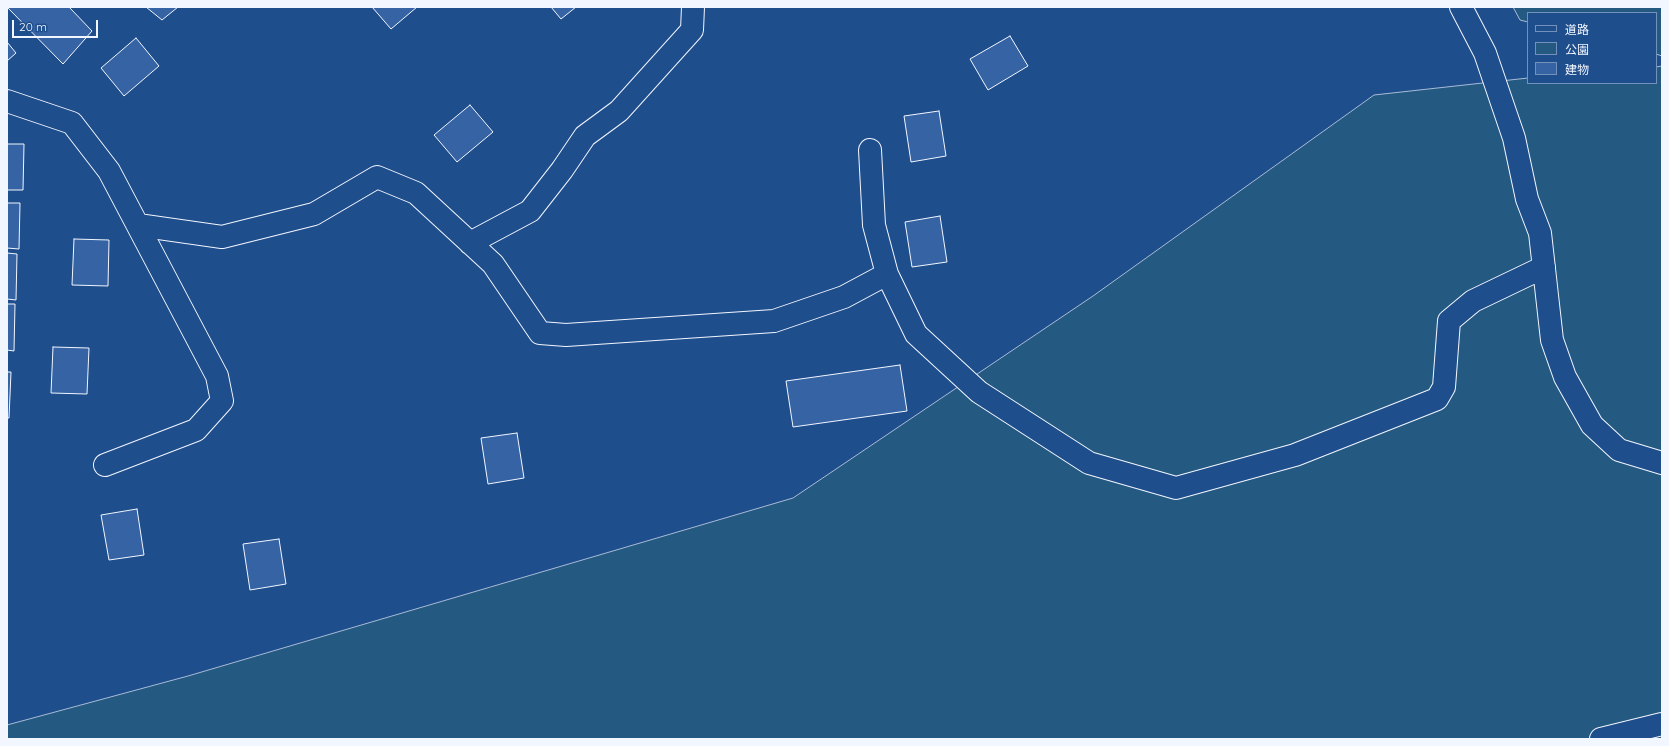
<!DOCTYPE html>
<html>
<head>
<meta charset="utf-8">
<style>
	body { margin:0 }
	#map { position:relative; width:1669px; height:746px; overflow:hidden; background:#1f4e8c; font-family:Quicksand,"Noto Sans JP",sans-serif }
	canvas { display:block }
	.frame { position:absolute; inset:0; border:8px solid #f2f6ff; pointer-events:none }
	.legend { position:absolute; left:1527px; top:12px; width:130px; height:72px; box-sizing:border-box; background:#1f4e8c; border:1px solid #7391ba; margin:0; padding:5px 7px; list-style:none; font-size:12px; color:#f2f6ff }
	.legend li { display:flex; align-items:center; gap:8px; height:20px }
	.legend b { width:20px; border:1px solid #7391ba }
	.scale { position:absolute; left:12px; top:20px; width:86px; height:18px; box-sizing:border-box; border:2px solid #f2f6ff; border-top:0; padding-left:5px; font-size:12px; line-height:14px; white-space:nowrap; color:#f2f6ff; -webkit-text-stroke:3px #1f4e8c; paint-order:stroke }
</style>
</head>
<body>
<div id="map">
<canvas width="1669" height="746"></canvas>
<div class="frame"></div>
<ul class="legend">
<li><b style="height:5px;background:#1f4e8c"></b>道路</li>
<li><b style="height:11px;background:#245a82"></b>公園</li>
<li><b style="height:11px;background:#3563a3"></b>建物</li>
</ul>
<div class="scale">20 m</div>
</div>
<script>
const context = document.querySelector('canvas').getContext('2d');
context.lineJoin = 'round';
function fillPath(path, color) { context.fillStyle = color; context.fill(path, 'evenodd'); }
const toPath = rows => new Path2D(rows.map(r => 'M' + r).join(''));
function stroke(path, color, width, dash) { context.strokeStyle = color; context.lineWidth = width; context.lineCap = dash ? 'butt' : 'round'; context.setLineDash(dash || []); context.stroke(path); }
const green = toPath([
	[1513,7,1662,7,1662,56,1656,54,1656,13,1528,13,1528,22,1520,20,1513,7],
	[1662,66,1662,739,7,739,7,725,188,676,793,498,1093,296,1374,95,1528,78,1528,83,1656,83,1656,67,1662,66]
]);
const building = toPath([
	[7,7,69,7,92,31,63,64,7,7],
	[146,7,178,7,162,20,146,7],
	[372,7,417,7,391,29,372,7],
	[551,7,576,7,561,19,551,7],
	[1010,36,1028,66,988,90,970,59,1010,36],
	[136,38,159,66,124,96,101,68,136,38],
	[7,42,16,53,7,61,7,42],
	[470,105,493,132,457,162,434,135,470,105],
	[939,111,946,156,911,162,904,116,939,111],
	[7,144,24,144,23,190,7,190,7,144],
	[7,203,20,203,19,249,7,248,7,203],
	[940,216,947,262,912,267,905,222,940,216],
	[74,239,109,240,108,286,72,285,74,239],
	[7,253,17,254,16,300,7,299,7,253],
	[7,304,15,304,14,351,7,350,7,304],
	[53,347,89,348,87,394,51,393,53,347],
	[900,365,907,411,793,427,786,381,900,365],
	[7,372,11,372,9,418,7,418,7,372],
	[517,433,524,478,488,484,481,438,517,433],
	[137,509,144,555,109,560,101,515,137,509],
	[279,539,286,584,250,590,243,544,279,539]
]);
const street = toPath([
	[1461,7,1485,53,1514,138,1527,199,1540,233,1552,340,1565,377,1592,425,1619,450,1662,463],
	[7,101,72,123,109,171,217,376,222,401,196,430,105,465],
	[870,150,874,225,887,274,916,334,979,392,1089,463,1176,488,1295,455,1437,399,1444,387,1449,321,1473,301,1544,267],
	[138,225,222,237,314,214,377,177,416,193,493,264,540,333,566,335,774,321,844,297,887,274],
	[470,243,530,211,562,170,585,136,619,111,692,30,693,7],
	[1601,739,1662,724]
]);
fillPath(green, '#245a82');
stroke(green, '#a8bbd7', 1);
fillPath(building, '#3563a3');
stroke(building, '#f2f6ff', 1);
stroke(street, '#f2f6ff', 24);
stroke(street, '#1f4e8c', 22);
</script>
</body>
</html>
